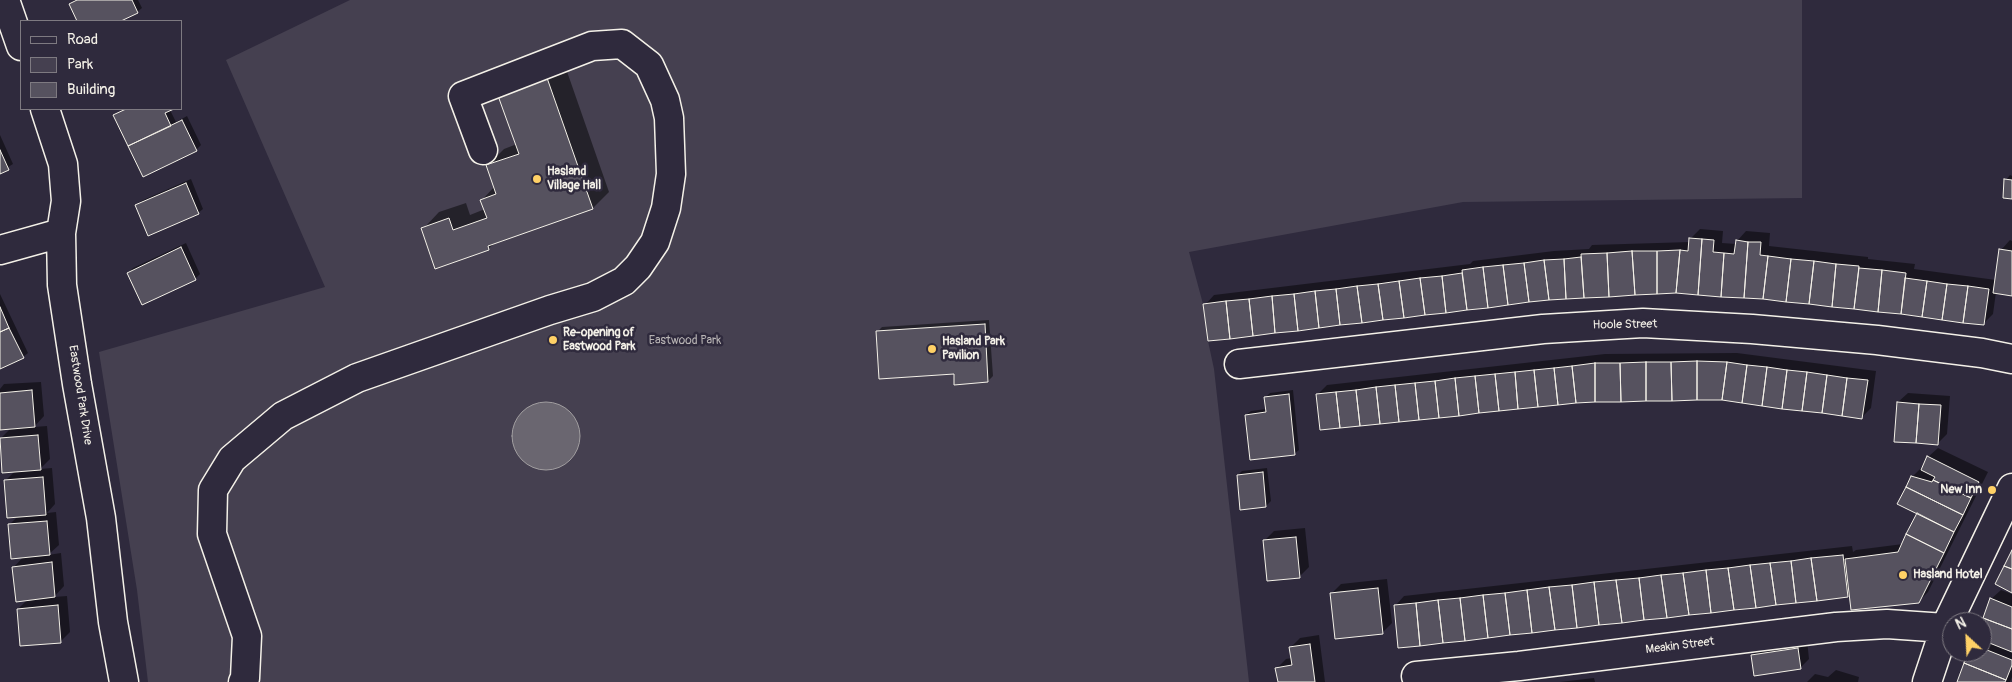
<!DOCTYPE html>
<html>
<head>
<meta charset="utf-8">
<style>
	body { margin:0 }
	#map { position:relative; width:2012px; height:682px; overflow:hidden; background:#2f2a3d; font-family:Pangolin,sans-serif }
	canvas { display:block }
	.legend { position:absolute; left:20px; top:20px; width:162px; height:90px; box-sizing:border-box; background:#2f2a3d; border:1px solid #7e7a81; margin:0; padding:6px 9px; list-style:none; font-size:15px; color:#f4f1e8 }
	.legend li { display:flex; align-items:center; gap:10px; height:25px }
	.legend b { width:25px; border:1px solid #7e7a81 }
	.north { position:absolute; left:1942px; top:612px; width:50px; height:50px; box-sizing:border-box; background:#2f2a3d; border:1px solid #7e7a81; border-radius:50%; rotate:335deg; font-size:14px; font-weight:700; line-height:20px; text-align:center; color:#f4f1e8 }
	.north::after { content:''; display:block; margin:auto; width:18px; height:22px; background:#ffd166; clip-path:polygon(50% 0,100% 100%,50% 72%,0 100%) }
</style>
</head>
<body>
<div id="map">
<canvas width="2012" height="682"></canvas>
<ul class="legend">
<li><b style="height:6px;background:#2f2a3d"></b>Road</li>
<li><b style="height:14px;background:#454050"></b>Park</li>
<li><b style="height:14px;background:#56525f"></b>Building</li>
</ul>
<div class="north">N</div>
</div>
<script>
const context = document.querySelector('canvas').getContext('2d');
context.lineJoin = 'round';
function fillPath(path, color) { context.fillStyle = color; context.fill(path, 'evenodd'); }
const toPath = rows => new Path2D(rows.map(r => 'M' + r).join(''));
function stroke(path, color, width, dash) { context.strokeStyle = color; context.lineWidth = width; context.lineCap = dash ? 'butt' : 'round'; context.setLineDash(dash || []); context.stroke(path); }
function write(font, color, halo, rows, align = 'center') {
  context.font = font + ' Pangolin,sans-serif'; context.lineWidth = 5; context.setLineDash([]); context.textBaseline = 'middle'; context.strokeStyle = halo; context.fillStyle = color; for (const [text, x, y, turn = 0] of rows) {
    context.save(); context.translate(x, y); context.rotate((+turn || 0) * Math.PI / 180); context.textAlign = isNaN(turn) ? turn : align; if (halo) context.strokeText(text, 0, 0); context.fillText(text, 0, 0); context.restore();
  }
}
const green = toPath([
	[350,0,1802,0,1802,198,1463,202,1189,252,1203,304,1208,341,1214,369,1249,682,148,682,137,590,99,352,325,287,226,60]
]);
const water = toPath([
	'512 436a34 34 0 1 1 68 0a34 34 0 1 1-68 0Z'
]);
const shadow = toPath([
	[75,0,138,0,142,8,137,12,118,21,78,21,70,4],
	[563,60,609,192,593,208,496,242,488,249,423,229,439,212,466,203,470,215,485,209,482,200,495,186,488,165,504,149,517,144,498,93],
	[124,109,172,109,170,110,176,122,187,116,201,145,196,150,114,116],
	[0,135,13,164,0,172],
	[2010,175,2012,176,2012,197,2006,180],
	[191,179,203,209,198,213,137,205,141,201],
	[1700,229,1723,231,1722,243,1736,244,1737,241,1746,231,1770,233,1769,246,1868,257,1868,259,1915,264,1914,269,1996,280,2001,250,2010,240,2012,241,2012,295,1996,292,1993,314,1983,324,1763,298,1676,292,1549,299,1209,340,1205,305,1214,295,1470,264,1473,261,1554,251,1589,249,1592,245,1690,242,1690,239],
	[186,243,200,274,196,278,143,303,128,273,133,268],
	[0,294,28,353,23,357,0,368],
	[989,320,993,376,988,381,955,383,955,373,877,332,882,327],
	[1737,353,1876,371,1871,408,1862,417,1722,399,1318,394,1327,385,1605,354],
	[41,382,44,416,34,427,47,426,50,459,40,469,52,468,55,504,47,513,56,512,59,545,48,555,61,553,64,586,54,597,67,596,70,632,61,641,18,609,28,599,14,567,24,556,9,525,18,516,5,481,15,471,1,438,11,428,0,428,0,389,4,384],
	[1293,390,1299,450,1294,454,1246,415,1251,411,1266,409,1265,398,1270,393],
	[1908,393,1950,396,1947,434,1937,444,1898,402],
	[1938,448,1988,472,1928,592,1918,602,1850,593,1847,596,1395,606,1404,596,1852,546,1853,552,1856,550,1903,544,1918,513,1912,477,1921,468,1923,468,1928,457],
	[1267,468,1271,501,1266,506,1238,475,1242,471],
	[1305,528,1309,567,1300,576,1264,541,1274,531],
	[1387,579,1392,623,1382,633,1332,593,1341,584],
	[2001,590,2012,594,2012,677,2010,682,1958,682,1970,652,1982,652,1982,622,1991,599],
	[1319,635,1325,682,1279,682,1277,668,1286,659,1292,658,1291,647,1300,638],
	[1807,640,1809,659,1800,668,1752,655,1761,646],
	[1836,670,1859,677,1858,682,1807,682,1815,674,1828,677],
	[1594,678,1595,682,1560,682]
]);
const building = toPath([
	[77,0,132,0,138,13,121,21,77,21,69,4,77,0],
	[546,75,593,209,488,246,489,250,435,269,421,228,449,218,453,230,487,218,480,200,496,194,486,165,519,154,497,93,546,75],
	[126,109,174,109,165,113,171,126,128,146,113,115,126,109],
	[182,120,197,151,143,177,128,146,182,120],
	[0,150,9,170,0,174,0,150],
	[2004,179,2012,180,2012,199,2003,198,2004,179],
	[186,183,199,214,148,236,135,205,186,183],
	[1689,238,1702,239,1698,295,1676,293,1680,250,1688,251,1689,238],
	[1702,239,1714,240,1713,252,1724,253,1721,297,1698,295,1702,239],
	[1736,240,1748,242,1744,298,1721,297,1724,253,1734,254,1736,240],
	[1748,242,1761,242,1760,255,1768,256,1763,299,1744,298,1748,242],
	[181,247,196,280,142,305,127,273,181,247],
	[1999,249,2012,251,2012,296,1993,293,1999,249],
	[1680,250,1676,293,1657,294,1657,251,1680,250],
	[1632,251,1657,251,1657,294,1635,295,1632,251],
	[1632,251,1635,295,1609,297,1607,253,1632,251],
	[1607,253,1609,297,1584,298,1581,254,1607,253],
	[1768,256,1791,259,1786,302,1763,299,1768,256],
	[1581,257,1584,298,1566,299,1564,259,1581,257],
	[1564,259,1566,299,1549,300,1544,260,1564,259],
	[1791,259,1814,261,1809,304,1786,302,1791,259],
	[1544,260,1549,300,1529,302,1524,263,1544,260],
	[1814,261,1836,264,1832,307,1809,304,1814,261],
	[1524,263,1529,302,1508,305,1503,265,1524,263],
	[1836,264,1859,266,1854,309,1832,307,1836,264],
	[1503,265,1508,305,1488,308,1483,267,1503,265],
	[1483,267,1488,308,1467,310,1462,270,1483,267],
	[1859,268,1882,270,1878,312,1854,309,1859,268],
	[1882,270,1906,273,1901,314,1878,312,1882,270],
	[1462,273,1467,310,1446,313,1442,276,1462,273],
	[1442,276,1446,313,1425,315,1420,278,1442,276],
	[1420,278,1425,315,1404,318,1399,281,1420,278],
	[1905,278,1927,281,1922,317,1901,314,1905,278],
	[1399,281,1404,318,1383,320,1378,284,1399,281],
	[1927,281,1947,284,1942,320,1922,317,1927,281],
	[1378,284,1383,320,1362,323,1357,286,1378,284],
	[1947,284,1968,286,1963,323,1942,320,1947,284],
	[1357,286,1362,323,1340,325,1336,289,1357,286],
	[1968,286,1989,289,1984,325,1963,323,1968,286],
	[1336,289,1340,325,1319,328,1315,291,1336,289],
	[1315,291,1319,328,1298,331,1294,294,1315,291],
	[1294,294,1298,331,1275,333,1272,296,1294,294],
	[1272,296,1275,333,1253,336,1249,299,1272,296],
	[1249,299,1253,336,1230,339,1226,301,1249,299],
	[1226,301,1230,339,1208,341,1203,304,1226,301],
	[0,307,9,328,0,332,0,307],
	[985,324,988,382,954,385,954,374,879,379,876,331,985,324],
	[9,328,24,358,0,369,0,332,9,328],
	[1697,361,1727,362,1722,400,1697,400,1697,361],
	[1697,361,1697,400,1672,401,1671,362,1697,361],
	[1646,362,1671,362,1672,401,1646,401,1646,362],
	[1646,362,1646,401,1621,402,1620,363,1646,362],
	[1727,362,1747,365,1742,403,1722,400,1727,362],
	[1595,363,1620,363,1621,402,1595,402,1595,363],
	[1595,363,1595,402,1576,403,1572,366,1595,363],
	[1747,365,1767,367,1762,406,1742,403,1747,365],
	[1572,366,1576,403,1558,405,1554,368,1572,366],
	[1767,367,1787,370,1782,409,1762,406,1767,367],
	[1554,368,1558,405,1538,407,1534,370,1554,368],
	[1534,370,1538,407,1518,409,1515,372,1534,370],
	[1787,370,1807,372,1802,411,1782,409,1787,370],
	[1515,372,1518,409,1499,411,1495,374,1515,372],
	[1807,372,1827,375,1822,413,1802,411,1807,372],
	[1495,374,1499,411,1479,413,1475,376,1495,374],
	[1827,375,1847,378,1842,416,1822,413,1827,375],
	[1475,376,1479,413,1459,416,1455,378,1475,376],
	[1455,378,1459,416,1439,418,1435,381,1455,378],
	[1847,378,1868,380,1862,419,1842,416,1847,378],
	[1435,381,1439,418,1419,420,1415,383,1435,381],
	[1415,383,1419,420,1399,422,1395,385,1415,383],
	[1395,385,1399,422,1380,424,1376,387,1395,385],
	[1376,387,1380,424,1360,426,1356,390,1376,387],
	[32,390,35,427,0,430,0,393,32,390],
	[1356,390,1360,426,1340,428,1336,392,1356,390],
	[1336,392,1340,428,1320,430,1316,394,1336,392],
	[1289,394,1295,455,1250,460,1245,415,1266,412,1264,397,1289,394],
	[1897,402,1919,404,1916,443,1894,442,1897,402],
	[1919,404,1941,405,1938,445,1916,443,1919,404],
	[38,435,41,470,2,473,0,438,38,435],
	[1927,456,1979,482,1971,498,1933,480,1935,477,1921,470,1927,456],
	[1263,472,1266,507,1240,510,1237,475,1263,472],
	[1911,476,1932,482,1933,480,1971,498,1963,515,1906,487,1911,476],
	[43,477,46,515,7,518,4,480,43,477],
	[1906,487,1963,515,1954,532,1897,504,1906,487],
	[1917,513,1954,532,1944,553,1906,534,1917,513],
	[47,521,50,555,11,559,8,524,47,521],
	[1906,534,1944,553,1919,603,1851,610,1845,559,1898,552,1906,534],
	[1296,537,1300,578,1267,581,1263,540,1296,537],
	[2012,550,2012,569,2004,566,2012,550],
	[1843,555,1848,597,1817,601,1811,558,1843,555],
	[1811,558,1817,601,1796,603,1791,561,1811,558],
	[1791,561,1796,603,1776,605,1770,563,1791,561],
	[52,562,55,597,16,602,12,567,52,562],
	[1770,563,1776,605,1756,608,1750,565,1770,563],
	[1750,565,1756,608,1734,610,1728,568,1750,565],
	[2004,566,2012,569,2012,593,1995,584,2004,566],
	[1728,568,1734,610,1711,613,1706,570,1728,568],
	[1706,570,1711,613,1689,615,1683,573,1706,570],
	[1683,573,1689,615,1667,618,1661,575,1683,573],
	[1661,575,1667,618,1644,620,1639,578,1661,575],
	[1639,578,1644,620,1622,623,1616,580,1639,578],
	[1616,580,1622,623,1599,625,1594,582,1616,580],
	[1594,582,1599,625,1577,628,1572,585,1594,582],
	[1572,585,1577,628,1555,630,1549,587,1572,585],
	[1549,587,1555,630,1532,633,1527,590,1549,587],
	[1378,588,1383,634,1335,639,1330,593,1378,588],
	[1527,590,1532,633,1510,635,1505,593,1527,590],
	[1505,593,1510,635,1488,638,1483,595,1505,593],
	[1483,595,1488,638,1465,641,1460,598,1483,595],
	[1460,598,1465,641,1443,643,1438,600,1460,598],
	[1990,598,2012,607,2012,629,1983,618,1990,598],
	[1438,600,1443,643,1420,646,1416,603,1438,600],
	[1416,603,1420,646,1398,648,1394,605,1416,603],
	[58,605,61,643,20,646,17,609,58,605],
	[1983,618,2012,629,2012,652,1982,640,1981,622,1983,618],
	[1310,644,1315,682,1278,682,1275,668,1292,665,1289,647,1310,644],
	[1798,648,1801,669,1754,676,1751,655,1798,648],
	[1982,648,2012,660,2012,665,2006,680,1964,663,1969,652,1982,652,1982,648],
	[1964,663,2006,680,2005,682,1957,682,1964,663]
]);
const minor = toPath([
	[5,0,21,46],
	[45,109,63,164,66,201,61,233,62,285,77,384,101,518,113,622,124,682],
	[0,250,61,233],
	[1239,364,1543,329,1643,323,1752,329,1877,340,1982,353,2012,359],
	[1416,676,1519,666,1836,627,1887,624,1945,628],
	[243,682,245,678,247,636,212,534,213,490,232,459,283,416,357,378,550,310,593,297,624,281,638,267,655,242,666,208,671,174,669,118,665,100,649,65,622,44,592,46,463,96,483,150],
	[1927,682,1945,628,2012,488]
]);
const markers = [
	[537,179,5,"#ffd166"],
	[553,340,5,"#ffd166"],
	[932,349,5,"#ffd166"],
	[1992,490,5,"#ffd166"],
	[1903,575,5,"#ffd166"]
];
const poiNames = [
	["Hasland",547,172],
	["Village Hall",547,186],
	["Re-opening of",563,333],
	["Eastwood Park",563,347],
	["Hasland Park",942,342],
	["Pavilion",942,356],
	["New Inn",1982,490,"right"],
	["Hasland Hotel",1913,575]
];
const streetNames = [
	["Hoole Street",1625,325,-1],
	["Eastwood Park Drive",80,395,81],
	["Meakin Street",1680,646,-7]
];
const parkNames = [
	["Eastwood Park",685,341]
];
fillPath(green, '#454050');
fillPath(water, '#6a6670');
stroke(water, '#a19ea0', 1);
fillPath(shadow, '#0007');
fillPath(building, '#56525f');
stroke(building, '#f4f1e8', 1);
stroke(minor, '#f4f1e8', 31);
stroke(minor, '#2f2a3d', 28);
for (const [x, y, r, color] of markers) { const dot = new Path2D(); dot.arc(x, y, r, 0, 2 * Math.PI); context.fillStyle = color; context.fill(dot); stroke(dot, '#2f2a3d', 2); }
write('bold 12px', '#f4f1e8', '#2f2a3d', poiNames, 'left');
write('12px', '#f4f1e8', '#2f2a3d', streetNames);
write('12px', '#b7b3b3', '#2f2a3d', parkNames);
</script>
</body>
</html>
